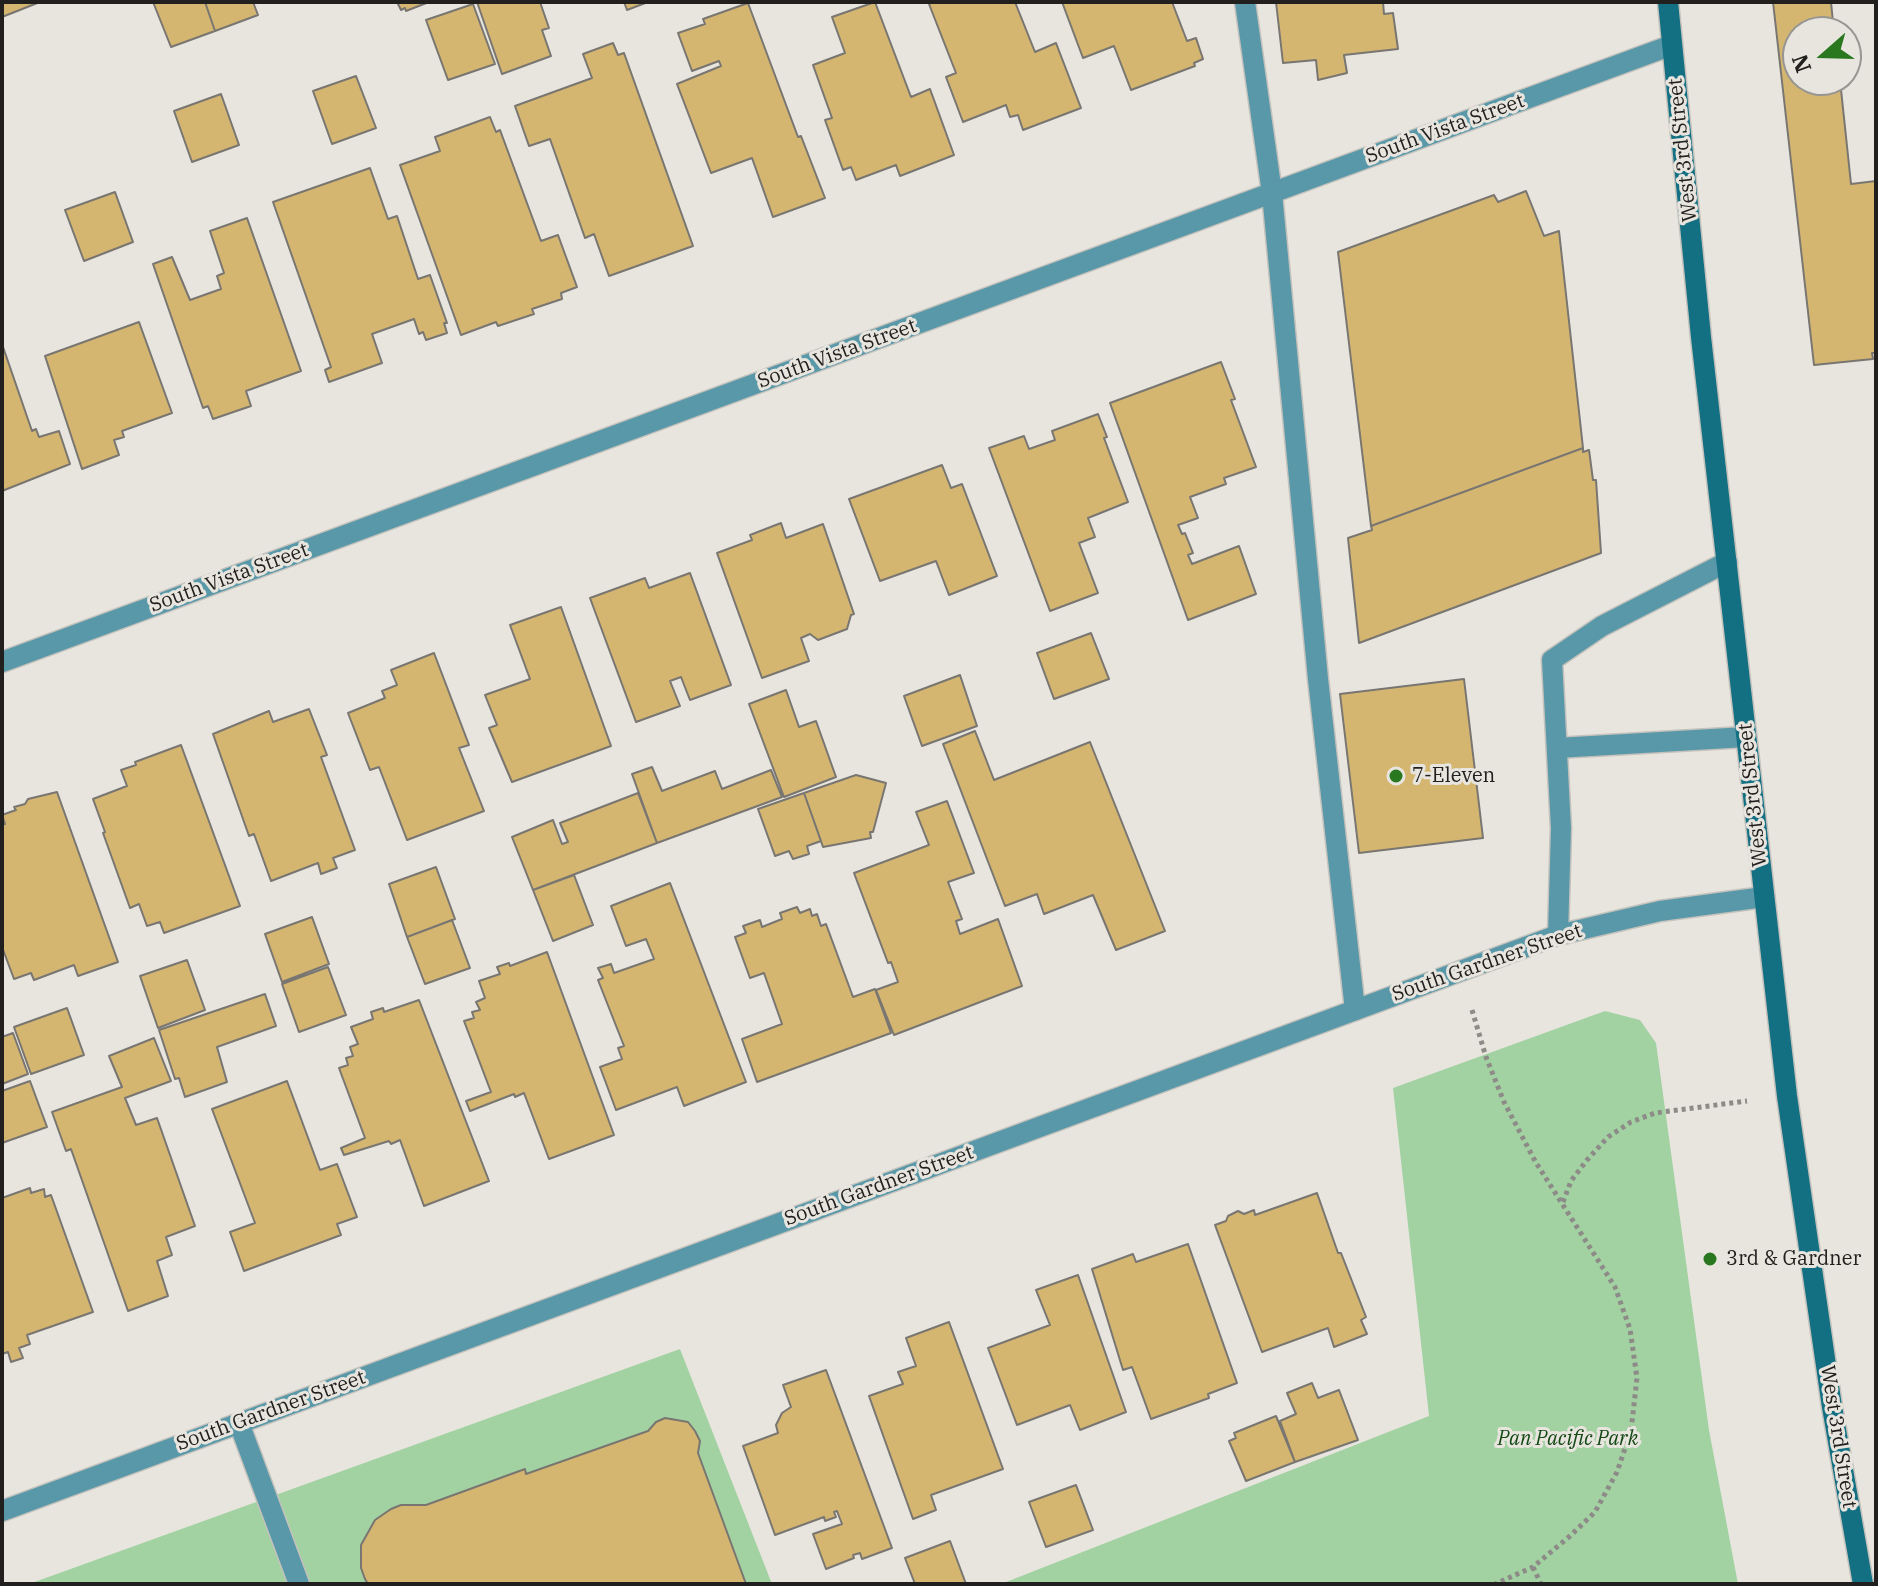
<!DOCTYPE html>
<html>
<head>
<meta charset="utf-8">
<style>
	body { margin:0 }
	#map { position:relative; width:1878px; height:1586px; overflow:hidden; background:#e8e5df; font-family:"IBM Plex Serif",serif }
	canvas { display:block }
	.frame { position:absolute; inset:0; border:4px solid #21201e; pointer-events:none }
	.north { position:absolute; left:1782px; top:16px; width:80px; height:80px; box-sizing:border-box; background:#e8e5df; border:2px solid #989692; border-radius:50%; rotate:250deg; font-size:22px; font-weight:700; line-height:32px; text-align:center; color:#21201e }
	.north::after { content:''; display:block; margin:auto; width:28px; height:36px; background:#297820; clip-path:polygon(50% 0,100% 100%,50% 72%,0 100%) }
</style>
</head>
<body>
<div id="map">
<canvas width="1878" height="1586"></canvas>
<div class="frame"></div>
<div class="north">N</div>
</div>
<script>
const context = document.querySelector('canvas').getContext('2d');
context.lineJoin = 'round';
function fillPath(path, color) { context.fillStyle = color; context.fill(path, 'evenodd'); }
const toPath = rows => new Path2D(rows.map(r => 'M' + r).join(''));
function stroke(path, color, width, dash) { context.strokeStyle = color; context.lineWidth = width; context.lineCap = dash ? 'butt' : 'round'; context.setLineDash(dash || []); context.stroke(path); }
function write(font, color, halo, rows, align = 'center') {
  context.font = font + ' "IBM Plex Serif",serif'; context.lineWidth = 6; context.setLineDash([]); context.textBaseline = 'middle'; context.strokeStyle = halo; context.fillStyle = color; for (const [text, x, y, turn = 0] of rows) {
    context.save(); context.translate(x, y); context.rotate((+turn || 0) * Math.PI / 180); context.textAlign = isNaN(turn) ? turn : align; if (halo) context.strokeText(text, 0, 0); context.fillText(text, 0, 0); context.restore();
  }
}
const green = toPath([
	[1605,1011,1640,1020,1656,1043,1709,1430,1738,1584,1001,1584,1429,1416,1393,1088],
	[680,1349,772,1584,29,1584]
]);
const building = toPath([
	[2,2,40,2,2,17,2,2],
	[153,2,205,2,215,31,171,47,153,2],
	[205,2,253,2,258,15,215,31,205,2],
	[397,2,429,2,406,11,405,8,401,10,397,2],
	[477,2,540,2,549,28,542,30,551,56,502,74,477,2],
	[624,2,648,2,627,10,624,2],
	[875,2,911,97,930,89,954,155,900,176,896,165,856,180,851,167,843,170,825,120,832,118,813,65,845,53,832,17,875,2],
	[934,2,1015,2,1035,52,1056,43,1081,108,1023,130,1018,115,1010,117,1006,105,963,122,946,77,956,73,929,4,934,2],
	[1062,2,1172,2,1187,41,1196,38,1203,59,1194,63,1195,66,1131,90,1114,46,1083,58,1062,2],
	[1276,2,1383,2,1384,14,1393,13,1398,49,1344,55,1347,73,1318,80,1316,60,1283,63,1276,2],
	[1773,2,1831,2,1834,32,1798,32,1798,80,1840,80,1851,184,1876,181,1876,353,1872,353,1873,359,1814,365,1773,2],
	[748,3,798,137,801,136,825,198,773,217,752,158,711,173,677,84,721,66,719,61,692,71,678,33,705,24,703,19,748,3],
	[473,4,495,64,448,80,426,20,473,4],
	[613,43,618,55,624,53,693,246,609,276,594,234,585,238,550,139,529,146,515,106,592,78,583,54,613,43],
	[356,76,376,128,332,144,313,91,356,76],
	[221,94,239,145,192,162,174,111,221,94],
	[490,117,496,132,500,130,541,241,558,235,577,287,561,293,562,299,532,309,534,314,498,326,496,322,461,335,400,165,440,151,435,137,490,117],
	[370,168,388,219,397,216,418,279,430,275,447,323,444,323,447,333,426,340,423,332,419,334,414,319,372,334,382,363,329,382,325,370,331,367,273,202,370,168],
	[1526,191,1544,236,1559,231,1583,448,1371,526,1338,252,1494,195,1498,202,1526,191],
	[115,192,133,242,84,261,65,210,115,192],
	[247,218,301,371,246,391,251,406,213,419,208,406,203,408,153,264,172,257,190,300,221,289,217,276,224,273,210,231,247,218],
	[139,322,172,413,122,431,124,437,114,440,119,455,82,469,45,356,139,322],
	[2,344,32,431,36,429,39,437,59,431,70,464,2,491,2,344],
	[1221,362,1235,399,1231,400,1256,467,1224,478,1226,484,1190,497,1198,518,1178,525,1182,534,1185,533,1193,553,1188,555,1192,564,1239,546,1256,594,1188,620,1110,403,1221,362],
	[1098,414,1107,437,1104,438,1128,502,1088,518,1095,537,1079,543,1098,593,1050,611,989,448,1024,436,1029,449,1055,440,1052,431,1098,414],
	[1583,448,1583,452,1589,450,1593,480,1596,480,1601,553,1359,643,1348,538,1372,530,1371,526,1583,448],
	[942,465,951,488,962,484,997,576,949,595,936,561,880,581,849,499,942,465],
	[781,523,786,538,823,524,854,614,851,615,847,629,818,640,810,634,801,638,809,661,762,678,717,553,752,540,750,535,781,523],
	[690,573,731,685,690,700,681,677,670,681,680,706,636,722,590,598,645,578,649,588,690,573],
	[561,607,611,746,512,782,489,728,497,725,485,695,530,679,510,625,561,607],
	[1091,633,1109,679,1054,699,1037,653,1091,633],
	[434,653,469,745,459,748,484,811,407,840,379,767,370,770,348,713,385,698,382,691,397,685,391,670,434,653],
	[960,675,977,726,922,746,904,696,960,675],
	[1464,679,1483,838,1359,853,1340,694,1464,679],
	[786,690,799,727,816,721,836,777,784,797,749,704,786,690],
	[309,709,327,755,321,757,355,850,333,858,337,868,321,874,318,863,271,881,254,834,249,836,213,734,269,711,273,722,309,709],
	[975,731,994,780,1090,742,1165,931,1116,950,1093,895,1044,914,1037,894,1005,906,943,744,975,731],
	[181,745,240,906,164,933,160,922,147,926,139,904,130,908,103,833,105,832,93,799,127,786,121,770,136,765,135,762,181,745],
	[652,767,662,791,715,771,722,789,771,770,782,797,657,843,632,774,652,767],
	[856,775,886,783,873,832,870,832,871,838,823,847,804,793,856,775],
	[57,792,118,962,78,976,74,965,34,980,31,973,14,979,2,947,2,825,5,824,2,815,16,810,14,807,25,804,28,799,57,792],
	[638,793,657,843,533,890,512,837,553,820,562,844,568,842,560,823,638,793],
	[804,793,821,841,807,846,809,854,793,859,789,851,775,856,758,809,804,793],
	[947,801,974,873,948,882,962,919,956,921,960,934,998,919,1022,986,894,1035,876,990,898,982,891,962,888,963,854,873,929,845,916,812,947,801],
	[436,867,455,919,407,937,389,884,436,867],
	[574,875,593,925,553,941,533,890,574,875],
	[670,883,746,1082,684,1106,677,1087,616,1110,600,1067,622,1059,618,1048,624,1046,598,980,603,978,598,968,611,964,614,973,654,959,646,939,626,946,611,906,670,883],
	[797,907,800,913,810,909,812,916,817,914,821,926,826,924,853,997,875,989,891,1033,757,1082,742,1039,782,1024,764,973,750,978,735,937,746,933,743,926,760,920,762,927,782,919,780,913,797,907],
	[312,917,329,964,282,982,265,934,312,917],
	[452,920,470,968,425,984,407,937,452,920],
	[547,952,614,1135,549,1159,524,1093,515,1097,514,1094,470,1111,466,1101,491,1092,464,1021,474,1018,472,1012,480,1010,476,1002,485,998,479,981,500,974,497,967,509,963,510,966,547,952],
	[187,960,205,1010,158,1028,140,976,187,960],
	[328,967,346,1015,299,1032,282,984,328,967],
	[265,994,276,1026,217,1047,227,1082,185,1097,179,1078,175,1079,159,1030,265,994],
	[419,1000,489,1181,424,1206,400,1140,391,1144,389,1141,344,1155,341,1148,365,1138,339,1068,348,1065,346,1058,353,1056,350,1047,358,1044,351,1027,373,1019,371,1012,383,1008,384,1012,419,1000],
	[67,1008,84,1055,31,1074,14,1027,67,1008],
	[13,1033,28,1074,2,1084,2,1037,13,1033],
	[154,1038,171,1081,125,1098,136,1125,157,1118,195,1226,166,1237,172,1255,157,1261,168,1296,128,1311,71,1149,66,1151,52,1112,122,1087,109,1056,154,1038],
	[30,1081,47,1127,2,1143,2,1091,30,1081],
	[287,1081,320,1170,337,1164,357,1217,337,1224,341,1235,244,1271,230,1232,255,1223,212,1109,287,1081],
	[30,1188,31,1193,44,1189,45,1197,51,1195,93,1312,27,1335,30,1344,19,1348,23,1358,11,1362,8,1352,2,1354,2,1198,30,1188],
	[1317,1193,1338,1253,1341,1253,1366,1317,1361,1320,1367,1334,1334,1347,1328,1328,1262,1352,1215,1225,1226,1221,1228,1216,1238,1211,1244,1214,1254,1210,1255,1215,1317,1193],
	[1188,1244,1237,1383,1208,1394,1209,1398,1151,1419,1132,1367,1123,1370,1092,1269,1133,1254,1136,1262,1188,1244],
	[1078,1275,1126,1412,1080,1430,1070,1405,1017,1425,988,1348,1050,1325,1036,1290,1078,1275],
	[949,1322,1003,1469,931,1495,936,1510,913,1519,869,1396,903,1384,898,1372,916,1366,906,1338,949,1322],
	[826,1370,892,1548,862,1559,860,1553,853,1555,854,1558,826,1569,813,1534,842,1524,837,1511,834,1512,836,1517,825,1521,824,1517,775,1535,743,1446,778,1433,776,1425,782,1413,791,1407,783,1385,826,1370],
	[1312,1383,1318,1398,1339,1390,1358,1440,1295,1462,1280,1421,1296,1414,1287,1393,1312,1383],
	[1276,1416,1295,1462,1246,1481,1229,1441,1236,1438,1234,1433,1276,1416],
	[665,1418,688,1422,695,1431,700,1441,698,1453,746,1584,368,1584,365,1579,361,1568,361,1545,375,1520,391,1509,401,1505,426,1505,525,1469,526,1474,648,1431,656,1422,665,1418],
	[1076,1485,1093,1530,1046,1547,1029,1502,1076,1485],
	[950,1541,966,1584,915,1584,905,1558,950,1541]
]);
const path = toPath([
	[1472,1010,1486,1057,1504,1102,1535,1161,1615,1287,1630,1329,1637,1378,1631,1431,1617,1472,1595,1512,1570,1536,1533,1567,1495,1584],
	[1563,1202,1571,1181,1587,1160,1608,1137,1631,1122,1655,1113,1747,1101],
	[1533,1567,1541,1584]
]);
const service = toPath([
	[1245,2,1272,193,1318,679,1355,1010],
	[1557,748,1746,737],
	[1558,935,1561,828,1552,660,1602,626,1727,562],
	[239,1423,299,1584]
]);
const minor = toPath([
	[2,662,1672,45],
	[2,1511,1558,935,1660,911,1764,897]
]);
const secondary = toPath([
	[1668,2,1701,337,1787,1096,1832,1407,1863,1584]
]);
const markers = [
	[1396,776,8,"#297820"],
	[1710,1259,8,"#297820"]
];
const streetNames = [
	["South Vista Street",1445,129,-20],
	["West 3rd Street",1683,150,-96],
	["South Vista Street",837,354,-20],
	["South Vista Street",229,578,-20],
	["West 3rd Street",1753,795,-96],
	["South Gardner Street",1487,963,-19],
	["South Gardner Street",879,1186,-20],
	["South Gardner Street",271,1411,-20],
	["West 3rd Street",1838,1437,81]
];
const poiNames = [
	["7-Eleven",1412,776],
	["3rd & Gardner",1726,1259]
];
const parkNames = [
	["Pan Pacific Park",1568,1439]
];
fillPath(green, '#a3d2a2');
fillPath(building, '#d4b671');
stroke(building, '#797671', 2);
stroke(service, '#c4c2bc', 23);
stroke(minor, '#c4c2bc', 23);
stroke(secondary, '#c4c2bc', 23);
stroke(path, '#8d8b87', 5, [4, 4]);
stroke(service, '#5998a9', 20);
stroke(minor, '#5998a9', 20);
stroke(secondary, '#136f82', 20);
for (const [x, y, r, color] of markers) { const dot = new Path2D(); dot.arc(x, y, r, 0, 2 * Math.PI); context.fillStyle = color; context.fill(dot); stroke(dot, '#e8e5df', 3); }
write('20px', '#21201e', '#e8e5df', streetNames);
write('20px', '#21201e', '#e8e5df', poiNames, 'left');
write('italic 20px', '#124915', '#e8e5df', parkNames);
</script>
</body>
</html>
